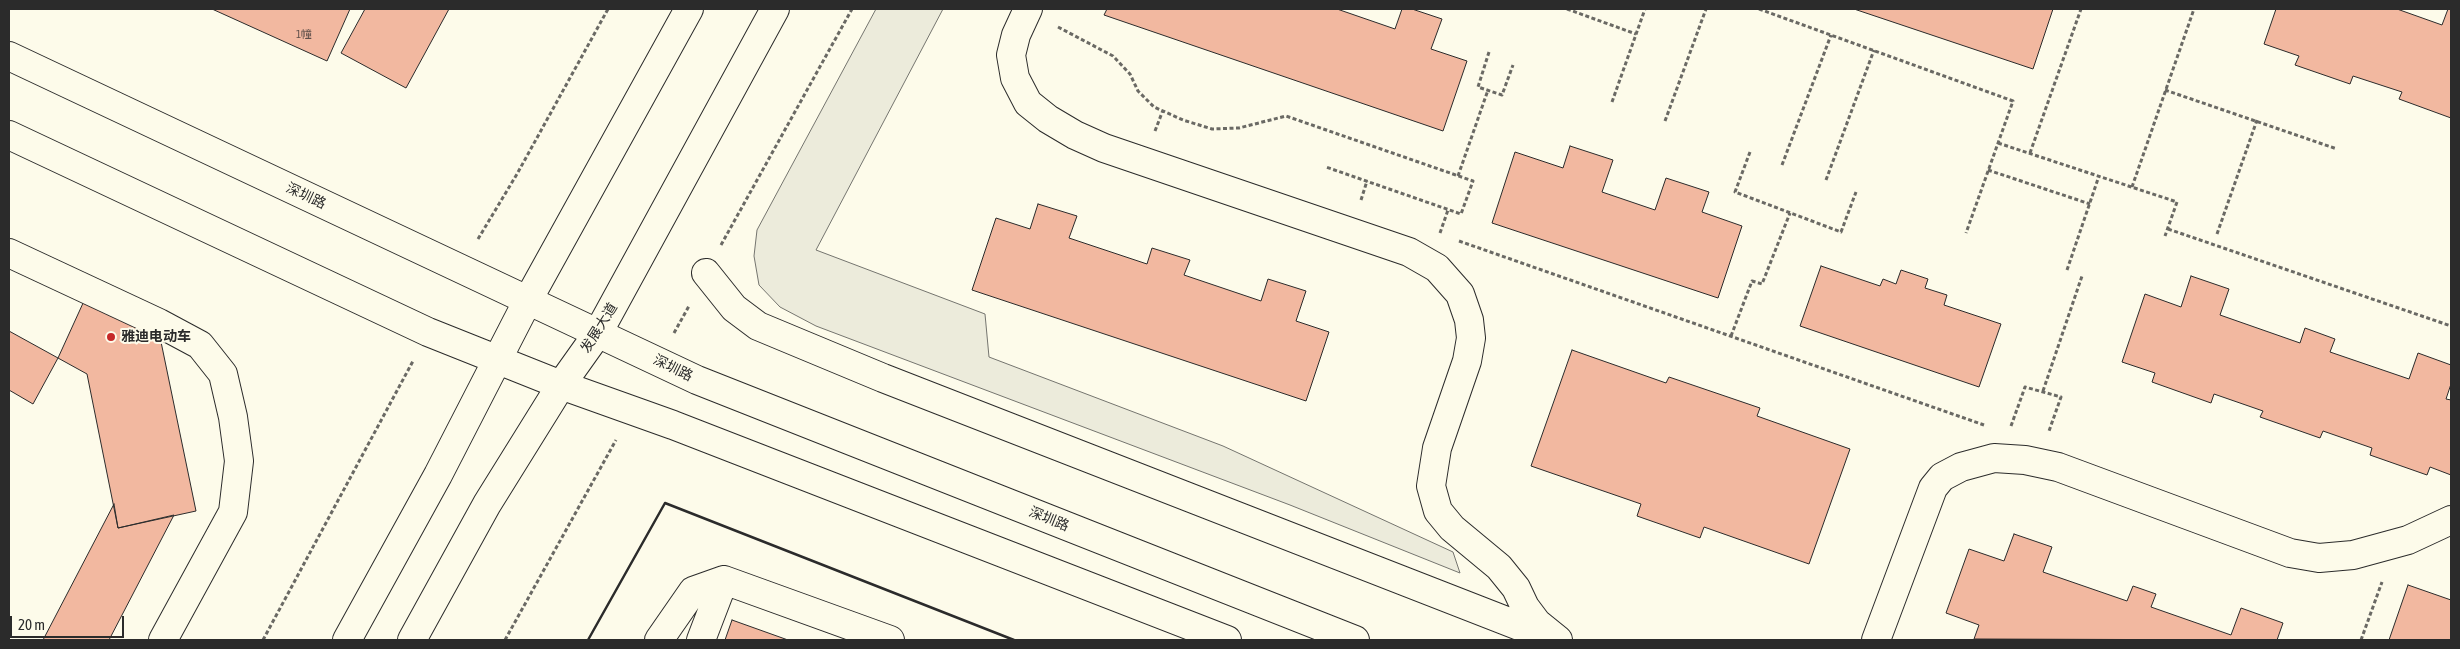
<!DOCTYPE html>
<html>
<head>
<meta charset="utf-8">
<style>
	body { margin:0 }
	#map { position:relative; width:2460px; height:649px; overflow:hidden; background:#fdfbea; font-family:"Asap Condensed",sans-serif }
	canvas { display:block }
	.frame { position:absolute; inset:0; border:10px solid #2b2b2b; pointer-events:none }
	.scale { position:absolute; left:10px; top:616px; width:114px; height:22px; box-sizing:border-box; border:2px solid #2b2b2b; border-top:0; padding-left:6px; font-size:15px; line-height:18px; white-space:nowrap; color:#2b2b2b; -webkit-text-stroke:4px #fdfbea; paint-order:stroke }
</style>
</head>
<body>
<div id="map">
<canvas width="2460" height="649"></canvas>
<div class="frame"></div>
<div class="scale">20 m</div>
</div>
<script>
const context = document.querySelector('canvas').getContext('2d');
context.lineJoin = 'round';
function fillPath(path, color) { context.fillStyle = color; context.fill(path, 'evenodd'); }
const toPath = rows => new Path2D(rows.map(r => 'M' + r).join(''));
function stroke(path, color, width, dash) { context.strokeStyle = color; context.lineWidth = width; context.lineCap = dash ? 'butt' : 'round'; context.setLineDash(dash || []); context.stroke(path); }
function write(font, color, halo, rows, align = 'center') {
  context.font = font + ' "Asap Condensed","Noto Sans SC",sans-serif'; context.lineWidth = 4; context.setLineDash([]); context.textBaseline = 'middle'; context.strokeStyle = halo; context.fillStyle = color; for (const [text, x, y, turn = 0] of rows) {
    context.save(); context.translate(x, y); context.rotate((+turn || 0) * Math.PI / 180); context.textAlign = isNaN(turn) ? turn : align; if (halo) context.strokeText(text, 0, 0); context.fillText(text, 0, 0); context.restore();
  }
}
const green = toPath([
	[876,9,943,9,816,250,985,314,989,357,1223,446,1453,552,1460,573,1290,505,816,326,780,307,759,285,754,256,757,230,876,9]
]);
const building = toPath([
	[212,9,350,9,327,61,212,9],
	[365,9,449,9,406,88,341,53,365,9],
	[1107,9,1337,9,1395,29,1402,9,1412,9,1442,19,1431,49,1467,61,1443,131,1104,15,1107,9],
	[1854,9,2053,9,2033,69,1854,9],
	[2276,9,2397,9,2442,25,2448,9,2451,9,2451,118,2399,99,2402,92,2353,76,2350,84,2295,65,2299,56,2264,44,2276,9],
	[1570,146,1613,160,1602,192,1655,210,1666,178,1709,192,1702,212,1742,226,1718,298,1492,223,1515,152,1563,168,1570,146],
	[1038,204,1077,216,1069,238,1147,264,1152,248,1190,260,1184,275,1261,301,1268,279,1306,291,1296,321,1329,332,1306,401,972,290,996,218,1030,229,1038,204],
	[1821,266,1880,286,1883,279,1896,284,1901,270,1928,279,1925,288,1947,295,1944,305,2001,324,1979,387,1800,326,1821,266],
	[2191,276,2229,289,2220,315,2300,343,2305,328,2335,339,2330,352,2409,379,2418,353,2451,365,2451,384,2446,399,2451,400,2451,475,2430,467,2427,475,2370,455,2372,448,2323,431,2320,438,2260,417,2263,411,2214,394,2211,403,2152,382,2155,373,2122,362,2145,294,2181,307,2191,276],
	[84,301,160,337,196,511,118,528,87,374,58,358,84,301],
	[9,331,58,358,33,404,9,390,9,331],
	[1572,350,1666,383,1669,377,1760,408,1757,416,1850,449,1809,564,1704,527,1700,538,1637,516,1641,504,1531,466,1572,350],
	[114,504,118,528,174,515,109,640,43,640,114,504],
	[2014,534,2052,547,2043,572,2127,601,2133,586,2156,594,2151,607,2231,635,2241,608,2283,623,2277,640,1974,639,1979,625,1946,613,1969,549,2004,561,2014,534],
	[2408,585,2451,600,2451,640,2389,640,2408,585],
	[732,620,788,640,725,640,732,620]
]);
const path = toPath([
	[1567,9,1636,34],
	[1759,9,2013,101,1966,233],
	[1058,27,1113,56,1130,74,1138,91,1154,107,1183,120,1212,129,1239,128,1286,116,1473,181,1461,214,1326,167],
	[1489,52,1478,87,1502,95,1513,65],
	[2165,90,2337,149],
	[1612,102,1645,9],
	[1665,121,1706,9],
	[1155,131,1163,110],
	[1998,143,2177,202,2165,236],
	[1750,152,1735,192,1841,232,1856,192],
	[2030,153,2081,9],
	[1782,165,1831,35],
	[1988,170,2090,204],
	[1458,176,1488,90],
	[1826,180,1874,50],
	[2132,187,2194,9],
	[1361,200,1367,181],
	[2168,229,2451,326],
	[1440,233,1448,210],
	[2217,234,2257,120],
	[478,239,517,174,608,9],
	[1459,241,1984,425],
	[721,245,852,9],
	[2067,270,2099,176],
	[674,333,689,306],
	[1731,336,1752,281,1762,284,1790,213],
	[2043,391,2082,276],
	[2011,426,2025,387,2061,397,2049,431],
	[263,640,413,361],
	[505,640,616,440],
	[2361,640,2382,582]
]);
const minor = toPath([
	[1028,9,1016,35,1011,55,1015,78,1028,103,1048,119,1075,135,1104,148,1409,252,1437,268,1460,294,1469,320,1471,338,1467,361,1437,448,1431,486,1438,511,1452,528,1499,567,1516,588,1525,607,1537,623,1558,640],
	[9,56,697,380,1355,640],
	[9,135,428,332,561,385,673,425,1227,640],
	[9,253,159,323,200,345,223,374,233,417,239,461,233,512,163,640],
	[706,273,734,308,758,326,883,378,1550,638],
	[659,640,693,591,724,580,890,640],
	[701,640,724,580],
	[1876,640,1933,488,1942,477,1961,467,1994,458,2025,460,2058,467,2290,553,2319,558,2353,555,2408,540,2451,520]
]);
const major = toPath([
	[347,640,438,475,528,300,689,9],
	[412,640,487,504,561,385,598,333,775,9]
]);
const wall = toPath([
	[588,640,665,503,1014,640]
]);
const markers = [
	[111,337,5,"#c62828"]
];
const numberNames = [
	["1幢",304,35]
];
const streetNames = [
	["深圳路",306,196,25],
	["发展大道",599,328,-58],
	["深圳路",673,368,26],
	["深圳路",1049,519,22]
];
const poiNames = [
	["雅迪电动车",121,337]
];
fillPath(green, '#ecebdb');
stroke(green, '#74746e', 1);
fillPath(building, '#f2b8a0');
stroke(building, '#2b2b2b', 1);
stroke(minor, '#2b2b2b', 30);
stroke(major, '#2b2b2b', 30);
stroke(path, '#6a6964', 3, [4, 2.5]);
stroke(minor, '#fdfbea', 28);
stroke(major, '#fdfbea', 28);
stroke(wall, '#2b2b2b', 2.5);
for (const [x, y, r, color] of markers) { const dot = new Path2D(); dot.arc(x, y, r, 0, 2 * Math.PI); context.fillStyle = color; context.fill(dot); stroke(dot, '#fdfbea', 2); }
write('11px', '#5d4e48', null, numberNames);
write('14px', '#2b2b2b', '#fdfbea', streetNames);
write('bold 14px', '#2b2b2b', '#fdfbea', poiNames, 'left');
</script>
</body>
</html>
